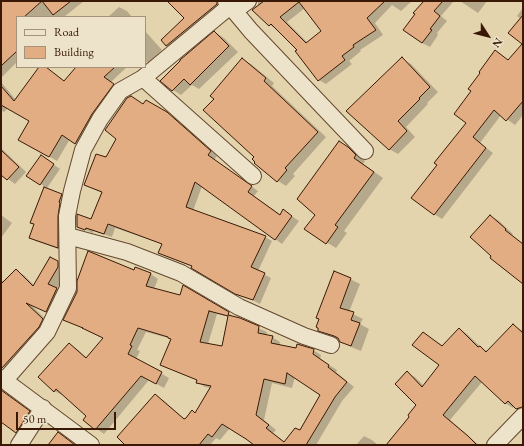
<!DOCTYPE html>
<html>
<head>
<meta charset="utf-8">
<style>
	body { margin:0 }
	#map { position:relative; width:524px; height:446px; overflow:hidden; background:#e4d4ae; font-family:"EB Garamond",serif }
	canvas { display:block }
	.frame { position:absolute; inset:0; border:2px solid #391905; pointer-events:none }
	.legend { position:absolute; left:16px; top:16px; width:130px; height:52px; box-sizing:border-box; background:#ede3ca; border:1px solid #a5927b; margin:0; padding:5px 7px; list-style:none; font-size:12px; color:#391905 }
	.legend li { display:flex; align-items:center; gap:8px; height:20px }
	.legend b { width:20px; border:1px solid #a5927b }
	.north { position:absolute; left:468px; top:16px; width:40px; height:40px; -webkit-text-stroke:3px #ede3ca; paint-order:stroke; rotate:126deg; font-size:11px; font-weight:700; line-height:16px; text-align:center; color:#391905 }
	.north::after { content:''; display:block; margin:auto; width:14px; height:18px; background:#391905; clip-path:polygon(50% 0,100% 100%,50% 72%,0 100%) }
	.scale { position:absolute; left:16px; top:412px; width:100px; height:18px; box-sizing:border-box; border:2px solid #391905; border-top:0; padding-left:5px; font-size:12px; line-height:14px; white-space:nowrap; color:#391905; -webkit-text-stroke:3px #ede3ca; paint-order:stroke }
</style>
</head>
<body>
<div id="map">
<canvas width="524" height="446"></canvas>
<div class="frame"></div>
<ul class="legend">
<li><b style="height:5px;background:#ede3ca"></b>Road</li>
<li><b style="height:11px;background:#e2ad83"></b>Building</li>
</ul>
<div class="north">N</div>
<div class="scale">50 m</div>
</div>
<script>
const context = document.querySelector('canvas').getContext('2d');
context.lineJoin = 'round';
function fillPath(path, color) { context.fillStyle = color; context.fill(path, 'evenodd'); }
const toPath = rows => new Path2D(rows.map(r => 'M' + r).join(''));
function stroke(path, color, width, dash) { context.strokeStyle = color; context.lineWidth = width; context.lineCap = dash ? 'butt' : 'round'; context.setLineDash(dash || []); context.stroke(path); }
const shadow = toPath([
	[5,1,84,1,64,17,17,17,17,62,1,78,1,5],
	[169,1,219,1,224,7,175,50,167,46,162,40,185,18],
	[258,1,330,1,305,8,287,22,308,43,322,31,345,1,412,1,401,11,392,5,375,23,383,35,360,50,361,51,349,61,352,64,326,84,319,80,299,50,277,30,270,25,253,10,258,5],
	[425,1,454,1,441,16,447,21,437,33,438,35,430,47,422,43],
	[460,1,487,1,478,13],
	[119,7,127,11,132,17,108,17],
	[523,8,523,115,515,125,501,115,480,143,493,153,442,219,434,214,438,165,467,123,472,91,495,52,509,61,523,44,521,19,517,16],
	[145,31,162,50,148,63,145,61],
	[215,32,224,38,238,52,199,89,192,85,181,95,173,90],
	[242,59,251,64,274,83,272,86,326,137,293,174,295,176,286,186,278,181,256,162,255,157,215,99],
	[402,59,411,64,438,92,427,103,428,104,406,127,415,137,398,154,389,149],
	[41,67,45,67,50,70,65,82,77,67,127,67,111,82,121,89,84,148,70,139,57,161,19,139,30,121,8,108,4,112,1,110,1,82,16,100,27,83,28,83],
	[131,97,144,105,146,101,174,118,217,156,214,160,258,191,254,196,281,215,284,211,299,221,282,244,202,186,193,211,265,237,272,241,258,271,271,278,260,304,244,296,193,266,167,257,159,253,163,244,115,228,112,237,93,231,93,233,78,227,92,220,103,193,85,185,106,158,117,138],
	[339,142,358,154,365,161,363,164,383,178,344,231,347,233,336,248,305,229,316,215],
	[1,148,26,172,15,184,1,174],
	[47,160,60,169,47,188,41,184],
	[61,195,67,199,64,251,36,241,30,238,35,224,31,222],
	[1,215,12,223,1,238],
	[490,216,498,220,513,234,512,235,523,244,523,283],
	[50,258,66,267,66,272,57,289,65,294,54,316,31,305,51,324,12,372,1,365,1,279,4,283,16,271,24,275,34,285],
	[134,271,151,274,158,279,154,289,180,297,184,287,236,318,267,332,266,336,272,337,280,342,279,346,297,350,313,350,321,355,320,359,337,370,336,372,354,387,342,401,316,445,255,445,230,428,220,440,216,438,210,445,127,445,156,395,163,400,186,420,192,411,196,413,211,388,205,387,197,382,198,380,170,369,162,365,172,339,146,332,137,350,140,351,136,359,169,378,164,388,149,380,104,434,84,420,87,416,63,394,62,395,54,391,70,344,77,349,87,358,104,338,65,319],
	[217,314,229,317,223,347,208,344],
	[271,339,273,339,271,348,270,348],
	[295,377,322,395,300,432,285,442,273,433,276,430,264,420,272,383,292,388],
	[350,279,360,284,349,312,363,319,360,324,369,329,361,351,351,347,341,341,339,339,328,336,319,330],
	[513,325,523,331,523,412,514,406,513,408,505,403,482,382,450,420,479,445,387,445,411,416,418,405,407,373,415,377,424,386,441,365,423,333,443,346,460,329,467,334,482,348,488,352],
	[1,391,37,416,24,436,1,421],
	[364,436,372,440,378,445,356,445]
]);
const building = toPath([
	[1,1,42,1,24,17,17,17,17,51,1,66,1,1],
	[42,1,71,1,53,15,42,1],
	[167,1,217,1,217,4,166,46,161,40,184,18,167,1],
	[264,1,385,1,367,18,376,30,353,45,354,47,342,56,345,60,318,81,295,51,297,50,271,24,269,26,252,10,264,1],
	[299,2,321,31,306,43,280,17,299,2],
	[424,1,443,1,434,11,440,16,430,29,432,30,422,43,403,30,415,14,413,13,424,1],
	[523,15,523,101,506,121,494,110,473,137,486,148,434,215,411,198,437,165,434,163,466,123,454,114,471,91,468,89,480,73,479,72,495,50,508,60,522,44,508,33,523,15],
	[214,31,229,46,190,85,184,79,172,91,160,81,180,61,180,60,214,31],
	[402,57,430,87,419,98,420,99,398,121,407,131,389,150,346,111,402,57],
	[242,58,266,78,264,81,318,132,285,168,287,170,277,182,254,163,255,162,252,159,254,157,203,110,214,99,210,96,242,58],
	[39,67,46,67,64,81,76,67,115,67,104,77,114,84,92,114,75,144,62,135,49,157,18,140,29,121,1,105,1,86,14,101,39,67],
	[131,96,143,104,146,100,167,112,211,151,208,155,252,186,248,192,280,215,283,209,292,216,275,240,195,182,186,207,266,236,251,267,265,273,253,300,235,294,191,268,192,266,158,253,162,244,108,224,104,234,86,228,85,230,77,227,77,214,91,219,102,192,84,185,96,154,106,157,116,139,105,130,127,98,131,96],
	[339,141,348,147,356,155,354,158,374,172,335,225,338,227,326,244,304,229,315,215,297,199,339,141],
	[1,150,19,167,7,180,1,175,1,150],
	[41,155,54,164,40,185,26,176,41,155],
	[44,187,62,194,59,202,60,203,58,216,58,248,29,238,34,224,30,223,44,187],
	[490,215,506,229,505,230,523,244,523,284,490,258,491,256,470,237,490,215],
	[88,251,134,270,135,267,151,273,146,286,180,295,183,285,229,312,228,315,240,318,259,326,258,333,273,336,271,343,296,348,297,344,314,349,313,354,329,365,328,367,347,382,335,397,306,445,254,445,246,439,222,424,212,437,208,434,199,445,125,445,117,437,155,394,184,419,186,418,192,410,195,413,211,386,196,383,197,380,160,365,171,339,168,338,168,337,138,328,130,345,132,346,128,354,162,372,156,384,141,376,95,430,83,420,86,416,56,389,54,392,38,377,69,343,86,358,103,338,82,328,83,328,63,320,77,292,77,281,88,251],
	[209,311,228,316,222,346,200,342,209,311],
	[287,373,320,395,300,430,295,428,284,442,266,428,269,425,256,415,264,379,285,384,287,373],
	[50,257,58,261,58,267,48,284,57,288,46,312,26,303,43,319,39,327,1,369,1,284,16,269,33,286,50,257],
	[334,271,351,278,340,308,354,312,351,320,360,323,351,346,340,342,338,338,334,336,318,331,318,328,316,327,319,319,316,318,334,271],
	[513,324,523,333,523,406,522,407,516,409,508,401,505,404,475,376,443,415,468,436,477,445,386,445,409,417,408,415,416,405,395,384,407,371,422,387,439,365,412,345,423,332,442,346,459,328,478,347,480,346,486,352,513,324],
	[1,390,30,411,16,433,1,422,1,390],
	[58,432,75,445,48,445,58,432]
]);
const minor = toPath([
	[226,1,251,31,365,151],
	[234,11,248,1],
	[143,78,253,176],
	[68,236,127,252,181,273,239,307,304,336,331,345],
	[1,378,91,445],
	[4,381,47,332,68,288,67,216,72,191,83,150,100,119,120,91,143,78,230,6],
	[19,445,43,408],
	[495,445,523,416]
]);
fillPath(shadow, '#0003');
fillPath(building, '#e2ad83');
stroke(building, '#391905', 1);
stroke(minor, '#64482f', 18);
stroke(minor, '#ede3ca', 16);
</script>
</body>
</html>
